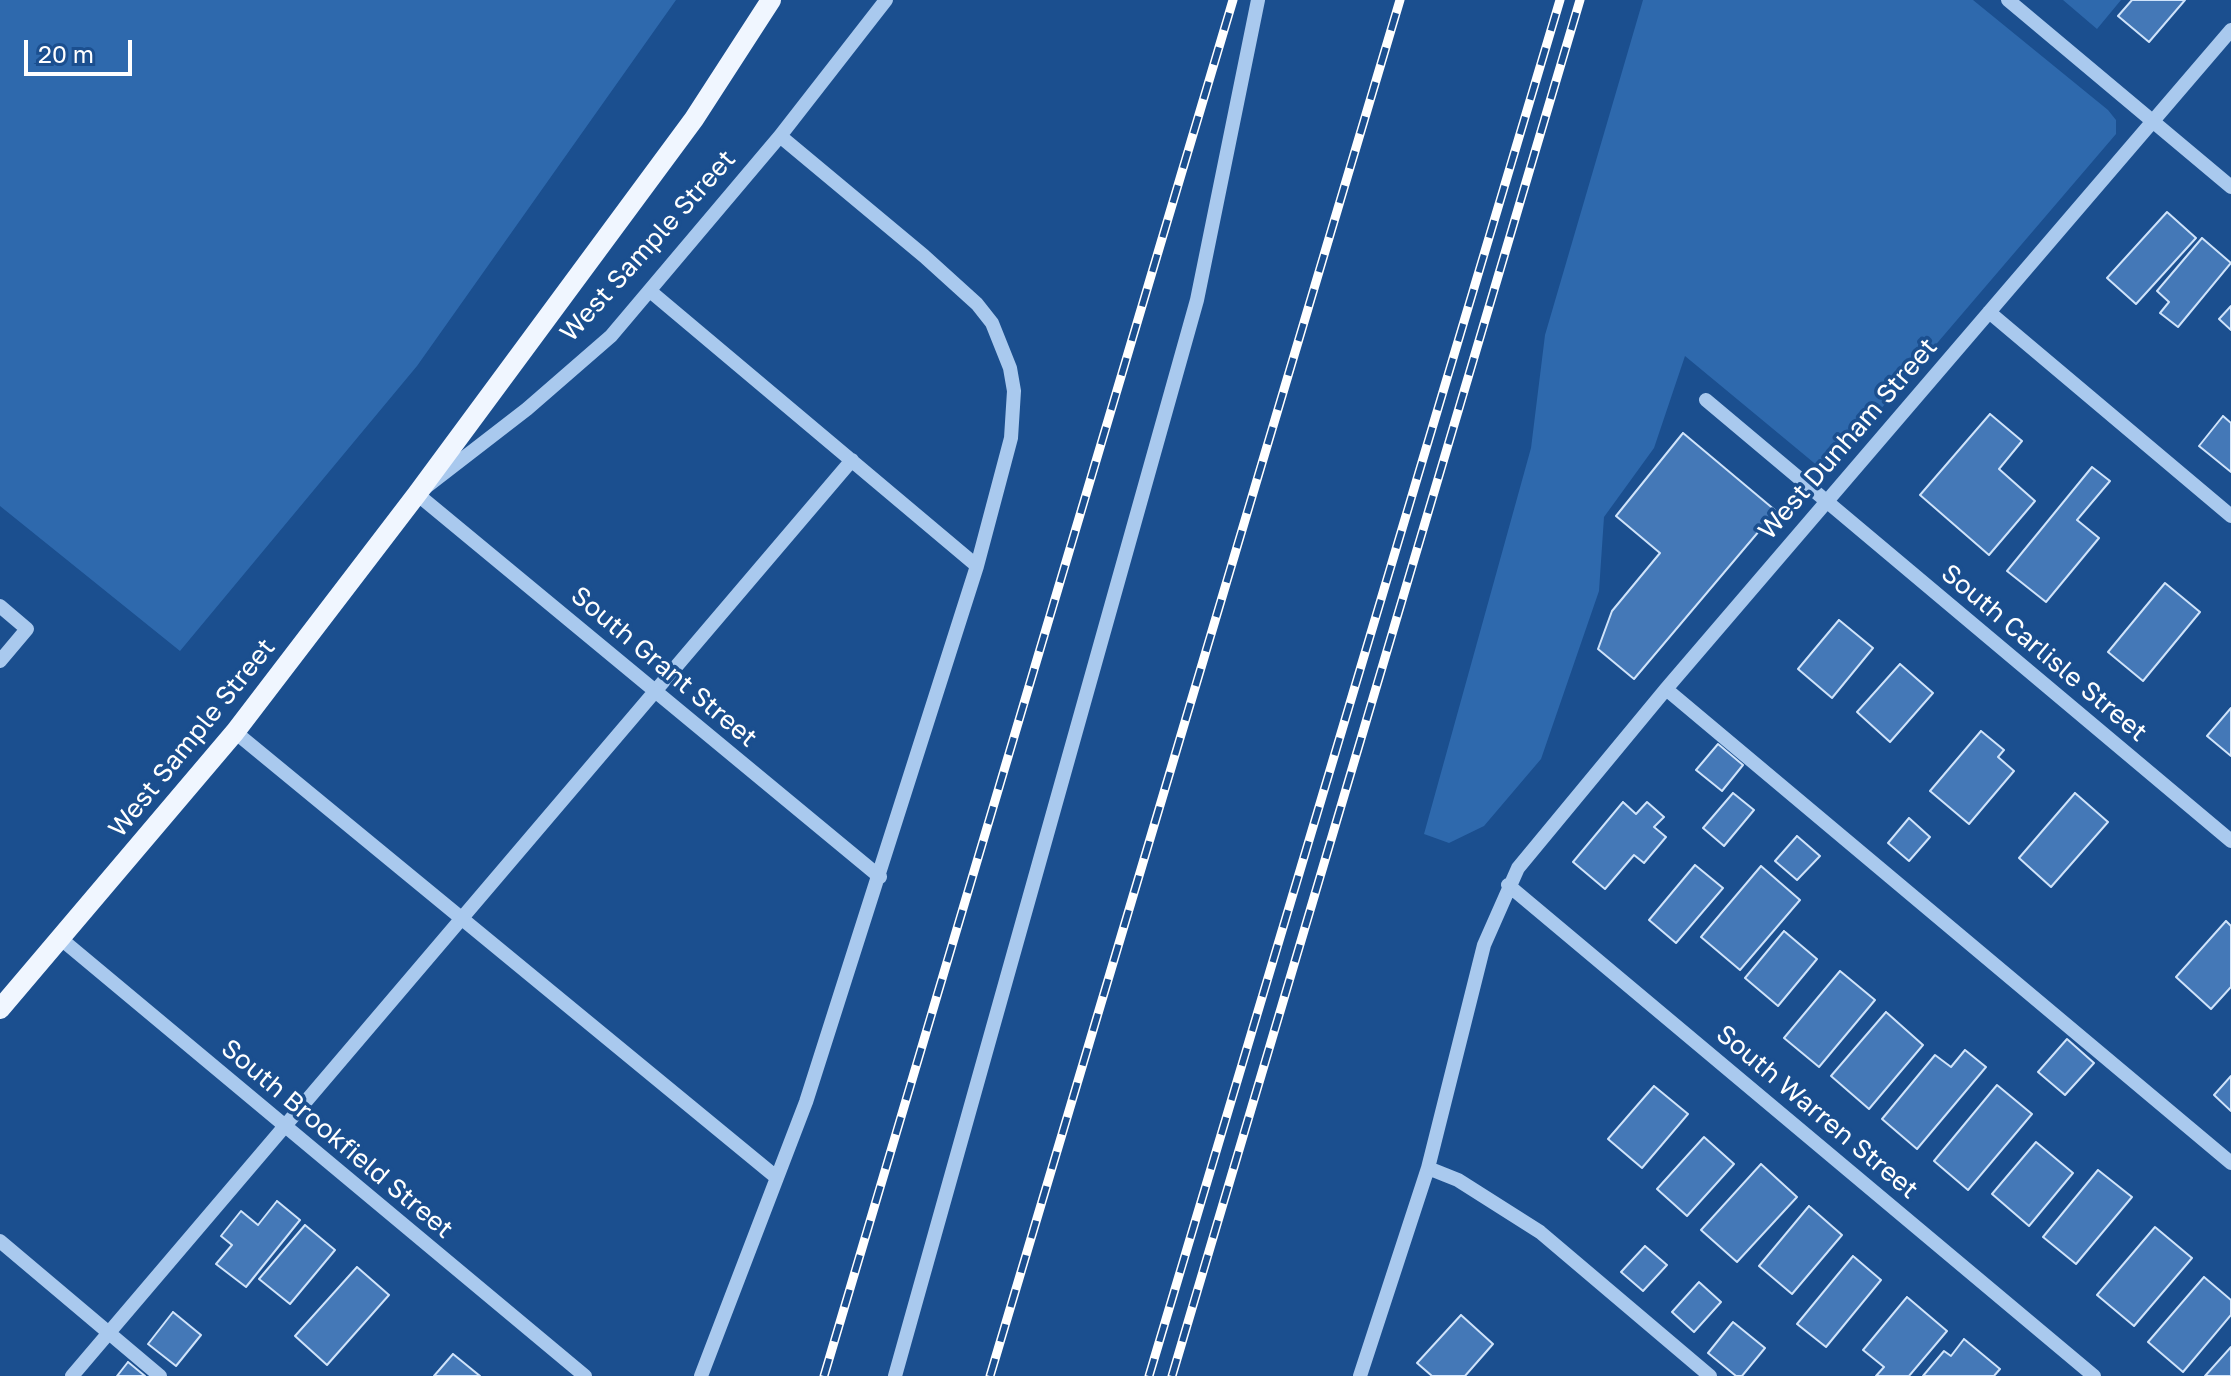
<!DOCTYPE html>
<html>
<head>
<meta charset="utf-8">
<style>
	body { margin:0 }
	#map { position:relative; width:2231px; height:1376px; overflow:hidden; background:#1b4f8f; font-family:"Golos Text",sans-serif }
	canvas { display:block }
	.scale { position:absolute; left:24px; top:40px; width:108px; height:36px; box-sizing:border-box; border:4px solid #fff; border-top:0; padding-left:10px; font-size:24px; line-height:28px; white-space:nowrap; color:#fff; -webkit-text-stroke:6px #1b4f8f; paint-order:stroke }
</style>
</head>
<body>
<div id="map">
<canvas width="2231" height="1376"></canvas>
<div class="scale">20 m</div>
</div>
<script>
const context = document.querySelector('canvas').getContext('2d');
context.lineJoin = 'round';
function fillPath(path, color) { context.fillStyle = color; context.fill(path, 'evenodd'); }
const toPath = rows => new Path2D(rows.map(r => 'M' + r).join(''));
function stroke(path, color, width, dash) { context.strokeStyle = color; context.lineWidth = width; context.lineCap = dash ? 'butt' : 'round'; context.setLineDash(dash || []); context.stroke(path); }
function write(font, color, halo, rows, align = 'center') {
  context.font = font + ' "Golos Text",sans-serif'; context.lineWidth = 7; context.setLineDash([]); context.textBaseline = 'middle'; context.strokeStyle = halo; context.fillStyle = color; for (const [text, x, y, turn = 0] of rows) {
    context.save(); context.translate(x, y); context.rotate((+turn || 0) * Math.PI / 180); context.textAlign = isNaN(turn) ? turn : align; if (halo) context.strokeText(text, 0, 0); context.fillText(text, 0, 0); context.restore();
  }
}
const green = toPath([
	[0,0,676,0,417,366,180,651,0,506],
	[1643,0,1973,0,2108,110,2116,120,2116,134,1832,466,1819,467,1685,356,1654,448,1604,517,1599,591,1541,759,1484,826,1449,843,1424,834,1531,448,1545,335],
	[2063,0,2121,0,2097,29]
]);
const building = toPath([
	[2132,0,2185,0,2149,42,2118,16,2132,0],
	[2167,212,2196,238,2136,304,2107,278,2167,212],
	[2202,238,2231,263,2178,327,2160,313,2169,302,2157,291,2202,238],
	[2231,306,2231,330,2219,319,2231,306],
	[1990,414,2022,441,1999,469,2035,501,1989,555,1920,495,1990,414],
	[2223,416,2231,423,2231,472,2199,446,2223,416],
	[1683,433,1776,511,1634,679,1598,649,1612,611,1660,553,1616,516,1683,433],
	[2092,467,2110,481,2077,520,2099,538,2046,602,2007,571,2092,467],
	[2165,583,2200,612,2143,681,2108,652,2165,583],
	[1839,620,1873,648,1832,698,1798,669,1839,620],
	[1900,664,1933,693,1890,742,1857,712,1900,664],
	[2231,708,2231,756,2207,736,2231,708],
	[1981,731,2004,750,1998,757,2014,771,1969,824,1930,791,1981,731],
	[1718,744,1743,765,1722,791,1696,770,1718,744],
	[1733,793,1754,810,1724,846,1703,828,1733,793],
	[2075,793,2108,822,2051,887,2019,858,2075,793],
	[1623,802,1636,814,1647,802,1664,817,1654,827,1666,837,1644,863,1634,855,1605,889,1573,862,1623,802],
	[1909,818,1930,837,1909,861,1888,843,1909,818],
	[1797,836,1820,856,1797,880,1775,861,1797,836],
	[1695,865,1723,888,1676,943,1649,920,1695,865],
	[1761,866,1800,900,1740,970,1701,937,1761,866],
	[2226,921,2231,926,2231,987,2211,1009,2176,977,2226,921],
	[1784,931,1817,959,1778,1006,1745,978,1784,931],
	[1840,971,1875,1000,1819,1067,1784,1038,1840,971],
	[1886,1012,1923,1045,1869,1109,1831,1076,1886,1012],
	[2067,1039,2094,1063,2065,1095,2038,1072,2067,1039],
	[1965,1050,1986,1067,1917,1149,1882,1119,1935,1055,1951,1067,1965,1050],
	[2231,1076,2231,1111,2214,1095,2231,1076],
	[1997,1085,2032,1114,1968,1190,1934,1161,1997,1085],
	[1654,1086,1688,1114,1642,1168,1608,1139,1654,1086],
	[1704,1137,1734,1164,1687,1216,1657,1189,1704,1137],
	[2036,1142,2073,1173,2029,1226,1992,1194,2036,1142],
	[1761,1164,1797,1197,1737,1262,1701,1230,1761,1164],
	[2098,1170,2132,1197,2076,1264,2043,1237,2098,1170],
	[277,1201,300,1220,246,1287,216,1264,232,1245,221,1236,241,1211,258,1225,277,1201],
	[1809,1206,1842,1235,1792,1294,1759,1266,1809,1206],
	[305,1225,335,1250,290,1304,259,1279,305,1225],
	[2155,1227,2192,1258,2134,1326,2097,1295,2155,1227],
	[1645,1246,1667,1265,1643,1291,1621,1272,1645,1246],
	[1853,1256,1881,1280,1826,1347,1797,1324,1853,1256],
	[357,1267,389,1295,327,1365,295,1336,357,1267],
	[2204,1277,2231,1300,2231,1315,2183,1372,2148,1342,2204,1277],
	[1699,1282,1721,1302,1694,1332,1672,1312,1699,1282],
	[1907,1297,1947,1331,1909,1376,1876,1376,1884,1367,1863,1350,1907,1297],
	[173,1312,201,1335,176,1366,148,1344,173,1312],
	[1461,1315,1493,1344,1465,1376,1432,1376,1417,1363,1461,1315],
	[1733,1322,1765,1348,1742,1376,1736,1376,1708,1353,1733,1322],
	[1964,1339,2000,1369,1994,1376,1923,1376,1944,1351,1951,1356,1964,1339],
	[2231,1347,2231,1376,2205,1376,2231,1347],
	[453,1354,480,1376,434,1376,453,1354],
	[128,1362,145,1376,117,1376,128,1362]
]);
const minor = toPath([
	[2008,0,2231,187],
	[650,291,977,566],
	[1989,312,2231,516],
	[1706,400,2231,841],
	[0,606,27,629,0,661],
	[1666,689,2231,1163],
	[235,732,776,1177],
	[880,877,417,494,527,409,611,336,780,136,886,0],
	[1508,885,2094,1376],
	[60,938,585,1376],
	[1428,1168,1458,1180,1540,1232,1710,1376],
	[0,1241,160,1376],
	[72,1376,852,460],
	[701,1376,806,1102,977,566,1011,438,1014,391,1010,368,992,323,977,304,924,256,780,136],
	[895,1376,1197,300,1258,0],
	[1360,1376,1428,1168,1484,945,1518,868,1666,689,2231,30]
]);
const major = toPath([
	[0,1009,235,732,417,494,694,119,771,0]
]);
const rail = toPath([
	[824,1376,1233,0],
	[990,1376,1400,0],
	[1149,1376,1560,0],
	[1172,1376,1580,0]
]);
const streetNames = [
	["West Sample Street",648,246,-48],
	["West Dunham Street",1848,439,-49],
	["South Carlisle Street",2044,653,40],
	["South Grant Street",664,667,40],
	["West Sample Street",192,738,-51],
	["South Warren Street",1817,1112,40],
	["South Brookfield Street",337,1139,40]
];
fillPath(green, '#2e69ad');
fillPath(building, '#4478b7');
stroke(building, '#cfe3fa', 2);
stroke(minor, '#a9c9ee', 14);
stroke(major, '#f0f6ff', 20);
stroke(rail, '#fff', 9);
stroke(rail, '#1b4f8f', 6, [18]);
write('26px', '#fff', '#1b4f8f', streetNames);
</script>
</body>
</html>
